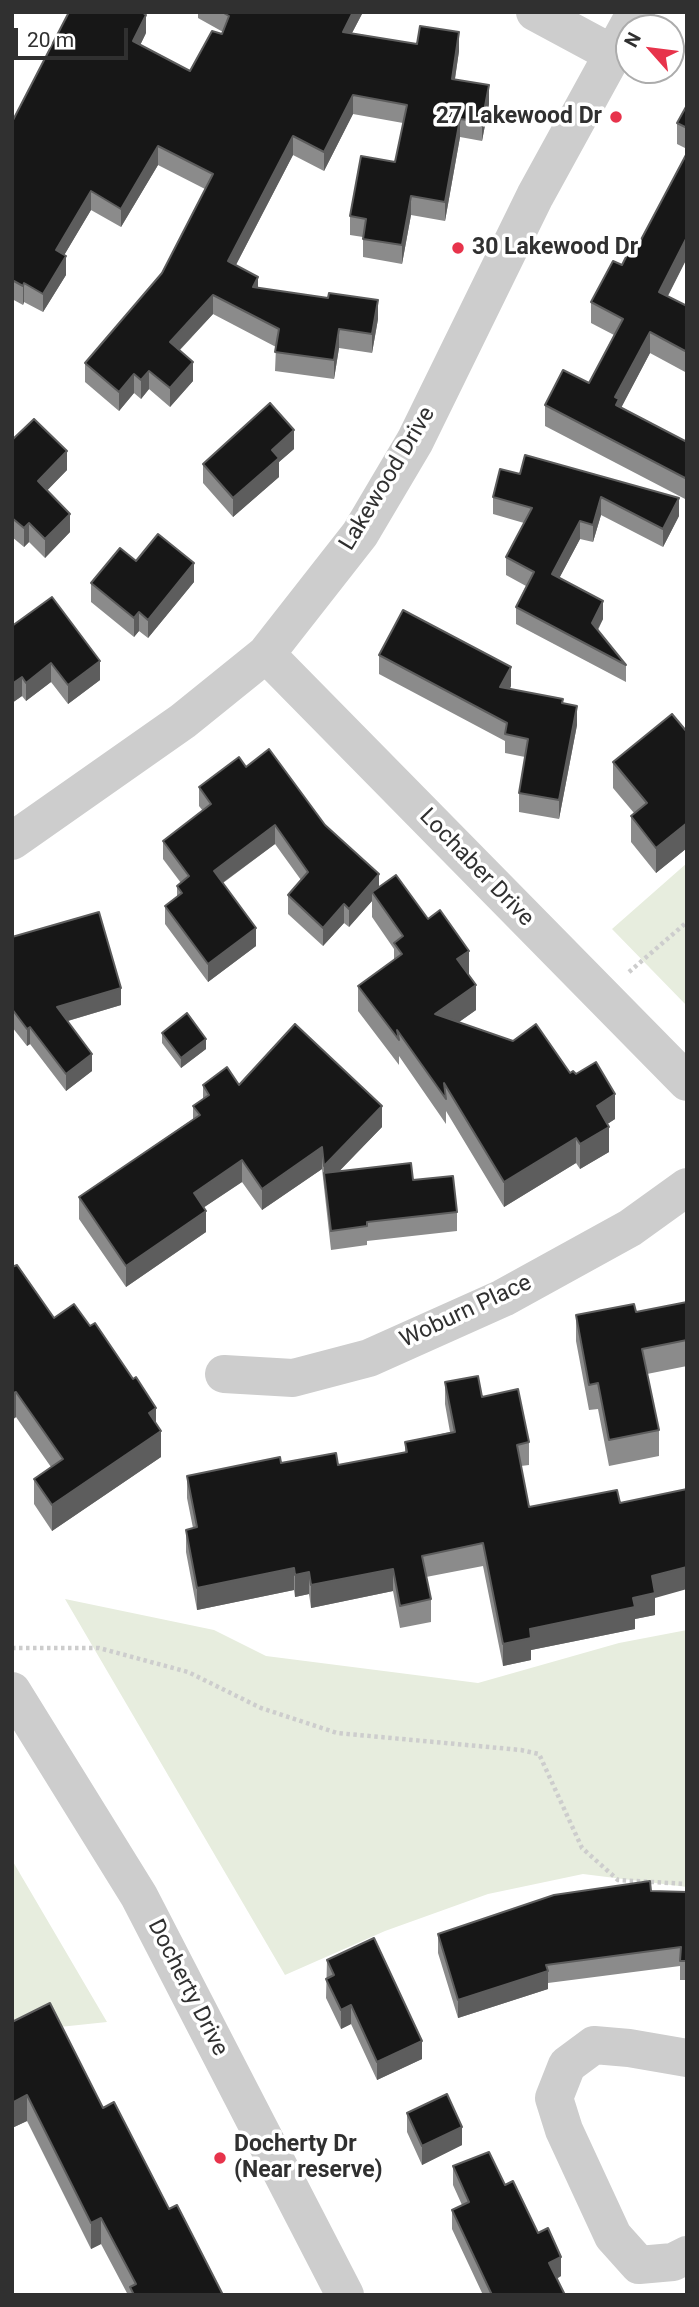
<!DOCTYPE html>
<html>
<head>
<meta charset="utf-8">
<style>
	body { margin:0 }
	#map { position:relative; width:699px; height:2307px; overflow:hidden; background:#fff; font-family:Roboto,sans-serif }
	canvas { display:block }
	.frame { position:absolute; inset:0; border:14px solid #303030; pointer-events:none }
	.north { position:absolute; left:615px; top:14px; width:70px; height:70px; box-sizing:border-box; background:#fff; border:2px solid #acacac; border-radius:50%; rotate:298deg; font-size:19px; font-weight:700; line-height:28px; text-align:center; color:#303030 }
	.north::after { content:''; display:block; margin:auto; width:24px; height:32px; background:#e7334b; clip-path:polygon(50% 0,100% 100%,50% 72%,0 100%) }
	.scale { position:absolute; left:14px; top:28px; width:114px; height:32px; box-sizing:border-box; border:4px solid #303030; border-top:0; padding-left:9px; font-size:21px; line-height:24px; white-space:nowrap; color:#303030; -webkit-text-stroke:5px #fff; paint-order:stroke }
</style>
</head>
<body>
<div id="map">
<canvas width="699" height="2307"></canvas>
<div class="frame"></div>
<div class="north">N</div>
<div class="scale">20 m</div>
</div>
<script>
const context = document.querySelector('canvas').getContext('2d');
context.lineJoin = 'round';
function fillPath(path, color) { context.fillStyle = color; context.fill(path, 'evenodd'); }
const toPath = rows => new Path2D(rows.map(r => 'M' + r).join(''));
function stroke(path, color, width, dash) { context.strokeStyle = color; context.lineWidth = width; context.lineCap = dash ? 'butt' : 'round'; context.setLineDash(dash || []); context.stroke(path); }
function write(font, color, halo, rows, align = 'center') {
  context.font = font + ' Roboto,sans-serif'; context.lineWidth = 7; context.setLineDash([]); context.textBaseline = 'middle'; context.strokeStyle = halo; context.fillStyle = color; for (const [text, x, y, turn = 0] of rows) {
    context.save(); context.translate(x, y); context.rotate((+turn || 0) * Math.PI / 180); context.textAlign = isNaN(turn) ? turn : align; if (halo) context.strokeText(text, 0, 0); context.fillText(text, 0, 0); context.restore();
  }
}
const green = toPath([
	[687,863,687,1006,612,929],
	[65,1599,214,1630,266,1656,478,1683,619,1643,687,1630,687,1887,583,1874,488,1894,385,1931,285,1975],
	[12,1860,107,2022,12,2032]
]);
const path = toPath([
	[629,972,687,922],
	[12,1648,99,1648,188,1672,261,1708,337,1733,521,1750,539,1754,582,1848,618,1880,687,1884]
]);
const minor = toPath([
	[535,12,613,54],
	[266,654,687,1082],
	[12,841,183,721,266,654,360,534,415,441,535,196,636,12],
	[224,1374,293,1378,369,1358,503,1298,630,1228,687,1187],
	[12,1691,139,1896,345,2295],
	[687,2058,629,2048,594,2045,567,2065,554,2098,564,2130,613,2236,639,2265,673,2262,687,2255]
]);
const wall = toPath([
	[198,12,363,12,352,33,459,51,455,79,489,104,482,141,460,137,445,221,411,215,402,264,363,257,363,237,350,235,350,216,395,162,403,123,353,114,324,171,293,155,236,265,258,288,378,319,372,353,339,348,334,379,275,371,276,347,213,314,180,350,193,381,170,407,149,389,141,399,134,393,119,411,85,382,85,363,162,273,205,189,158,165,121,227,91,210,64,255,66,275,43,312,24,302,23,305,12,299,12,122,146,33,140,45,190,71,223,32,198,18],
	[687,105,687,149,677,144,677,123],
	[687,153,687,258,668,296,687,306,687,373,650,353,621,407,687,442,687,500,545,426,545,405,589,383,614,335,591,323,591,302,635,251],
	[12,440,67,470,47,490,70,532,45,558,29,542,24,547,12,537],
	[294,449,279,462,279,477,233,517,203,483,203,464],
	[500,469,679,516,663,547,601,515,593,542,580,539,559,578,603,619,598,630,626,665,626,682,516,624,516,607,526,586,506,575,506,557,524,523,493,514,493,497],
	[136,561,194,582,148,638,139,631,134,637,91,602,91,583],
	[12,626,100,680,68,704,51,682,26,701,22,696,12,703],
	[379,655,511,686,510,689,563,704,577,725,559,819,519,812,519,793,525,757,505,753,505,741,379,674],
	[687,732,687,848,656,873,631,842,631,816,634,813,613,788,613,762],
	[246,767,325,825,379,887,469,975,476,1010,459,1022,570,1073,615,1119,607,1124,609,1152,580,1169,576,1163,504,1207,446,1111,446,1124,399,1056,399,1065,358,1011,358,986,394,960,394,949,372,917,372,901,349,927,344,923,323,946,288,914,288,895,301,880,275,844,223,883,256,946,208,982,165,924,165,906,177,897,177,886,181,883,163,859,163,841,203,811,199,806,199,787],
	[12,937,121,1005,68,1021,92,1071,66,1091,30,1044,27,1046,12,1027],
	[162,1033,206,1049,181,1068,162,1043],
	[203,1085,239,1085,382,1127,339,1171,413,1180,457,1212,457,1231,367,1241,367,1245,331,1250,322,1169,262,1210,242,1182,204,1207,206,1232,126,1287,79,1219,79,1197,193,1119,193,1106,203,1100],
	[12,1267,54,1318,156,1425,161,1457,52,1531,34,1504,34,1479,51,1467,16,1417,12,1420],
	[687,1302,687,1366,647,1374,659,1430,659,1456,609,1466,598,1409,589,1410,576,1341,576,1315,636,1312],
	[445,1382,482,1397,529,1442,529,1465,521,1466,529,1507,620,1503,655,1598,655,1615,635,1619,635,1629,531,1650,531,1660,503,1666,483,1566,426,1577,431,1599,431,1622,400,1628,393,1591,311,1608,309,1594,295,1597,294,1590,197,1610,186,1552,186,1530,193,1528,187,1498,187,1476,281,1463,338,1465,405,1453,405,1442,450,1432,445,1404],
	[651,1891,687,1892,687,1980,680,1980,680,1966,548,1983,548,1989,458,2018,438,1953,438,1934],
	[327,1960,422,2059,377,2080,351,2024,341,2029,326,1998],
	[12,2022,103,2108,169,2209,223,2295,128,2295,101,2244,91,2249,27,2121,12,2128],
	[407,2113,462,2145,422,2165,407,2132],
	[453,2166,505,2185,538,2233,561,2276,557,2279,565,2295,483,2295,452,2229,452,2210,462,2205,453,2185]
]);
const shadedWall = toPath([
	[353,12,363,12,343,50,343,32],
	[146,15,146,33,133,60,133,41],
	[459,32,459,51,452,98,452,79],
	[489,85,489,104,482,141,482,122],
	[353,95,353,114,324,171,324,152],
	[460,119,460,137,445,221,445,202],
	[293,136,293,155,228,280,228,261],
	[158,146,158,165,121,227,121,209],
	[91,191,91,210,56,269,56,250],
	[411,196,411,215,402,264,402,245],
	[687,237,687,258,659,313,659,292],
	[66,256,66,275,43,312,43,294],
	[258,277,258,295,253,287],
	[24,283,24,302,23,305,23,286],
	[213,295,213,314,170,360,170,342],
	[378,300,378,319,372,353,372,334],
	[339,329,339,348,334,379,334,360],
	[650,332,650,353,619,412,616,425,615,397],
	[193,362,193,381,170,407,170,388],
	[149,371,149,389,141,399,141,380],
	[134,374,134,393,119,411,119,392],
	[294,430,294,449,279,462,279,477,233,517,233,498,272,450],
	[67,451,67,470,38,500,38,481],
	[601,497,601,515,593,542,593,525],
	[679,498,679,516,663,547,663,529],
	[70,514,70,532,45,558,45,539],
	[580,521,580,539,552,592,552,574],
	[29,523,29,542,24,547,24,528],
	[194,563,194,582,148,638,148,620],
	[603,601,603,619,592,640,592,623],
	[139,612,139,631,134,637,134,618],
	[100,661,100,680,68,704,68,685],
	[51,663,51,682,26,701,26,683],
	[511,667,511,686,500,706,500,687],
	[22,677,22,696,12,703,12,684],
	[577,706,577,725,559,819,559,800],
	[687,823,687,848,656,873,656,848],
	[275,825,275,844,214,889,214,871],
	[379,874,379,892,372,892,372,901,349,927,349,909],
	[344,904,344,923,323,946,323,928],
	[256,928,256,946,208,982,208,964],
	[469,951,469,976,457,959],
	[476,985,476,1010,435,1039,435,1014],
	[121,988,121,1005,57,1024,57,1007],
	[30,1027,30,1044,27,1046,27,1029],
	[206,1039,206,1049,181,1068,181,1058],
	[92,1054,92,1071,66,1091,66,1074],
	[615,1094,615,1119,597,1131,597,1106],
	[382,1106,382,1127,326,1185,324,1173,324,1187,324,1166],
	[609,1127,609,1152,580,1169,580,1144],
	[576,1138,576,1163,504,1207,504,1182],
	[322,1147,322,1169,262,1210,262,1189],
	[242,1160,242,1182,194,1214,194,1193],
	[206,1211,206,1232,126,1287,126,1266],
	[16,1392,16,1417,12,1420,12,1394],
	[156,1408,156,1433,149,1413],
	[161,1431,161,1457,52,1531,52,1505],
	[687,1567,687,1589,655,1598,655,1615,635,1619,635,1629,531,1650,531,1660,503,1666,503,1644,530,1629,633,1598,652,1576],
	[294,1568,294,1590,197,1610,197,1588],
	[393,1569,393,1591,311,1608,311,1585],
	[309,1572,309,1594,295,1597,295,1575],
	[548,1971,548,1989,458,2018,458,2000],
	[351,2005,351,2024,341,2029,341,2010],
	[422,2041,422,2059,377,2080,377,2062],
	[27,2095,27,2121,12,2128,12,2103],
	[462,2127,462,2145,422,2165,422,2146],
	[101,2218,101,2244,91,2249,91,2223],
	[561,2257,561,2276,549,2282,549,2263]
]);
const building = toPath([
	[69,12,142,12,146,15,133,41,190,71,212,31,222,34,229,16,222,12,353,12,343,32,417,44,420,26,459,32,452,79,489,85,482,122,460,119,445,202,411,196,402,245,363,239,366,219,350,216,361,156,395,162,407,105,353,95,324,152,293,136,228,261,258,277,253,287,328,298,329,293,378,300,372,334,339,329,334,360,275,352,279,329,213,295,170,342,193,362,170,388,149,371,141,380,134,374,119,392,85,363,162,273,213,174,158,146,121,209,91,191,56,250,66,256,43,294,24,283,23,286,12,280,12,122,69,12],
	[687,105,687,128,677,123,687,105],
	[687,153,687,237,659,292,687,306,687,352,650,332,615,397,619,399,616,405,687,442,687,479,545,405,563,370,589,383,623,319,591,302,613,261,622,265,630,249,635,251,687,153],
	[270,403,294,430,272,450,279,458,233,498,203,464,270,403],
	[34,419,67,451,38,481,70,514,45,539,29,523,24,528,12,518,12,440,34,419],
	[525,455,679,498,663,529,601,497,593,525,580,521,552,574,603,601,592,623,626,665,516,607,534,572,506,557,532,508,493,497,500,469,520,474,525,455],
	[158,534,194,563,148,620,139,612,134,618,91,583,120,548,136,561,158,534],
	[52,597,100,661,68,685,51,663,26,683,22,677,12,684,12,626,52,597],
	[403,610,511,667,500,687,563,699,562,703,577,706,559,800,519,793,528,739,505,734,507,723,379,655,403,610],
	[672,714,687,732,687,823,656,848,631,816,647,803,613,762,672,714],
	[269,749,325,825,379,874,349,909,344,904,323,928,288,895,308,872,275,825,214,871,256,928,208,964,165,906,182,893,177,886,189,876,163,841,211,804,199,787,239,757,246,767,269,749],
	[396,875,428,919,440,910,469,951,457,959,476,985,435,1014,513,1041,536,1024,570,1073,573,1071,576,1074,596,1062,615,1094,597,1106,609,1127,580,1144,576,1138,504,1182,444,1083,446,1099,397,1030,399,1040,358,986,402,954,394,943,403,936,372,892,396,875],
	[99,912,121,988,57,1007,92,1054,66,1074,30,1027,27,1029,12,1009,12,937,99,912],
	[187,1013,206,1039,181,1058,162,1033,187,1013],
	[295,1024,382,1106,324,1166,322,1147,262,1189,242,1160,194,1193,206,1211,126,1266,79,1197,200,1115,193,1106,209,1095,203,1085,227,1067,239,1085,295,1024],
	[411,1163,413,1180,453,1176,457,1212,367,1222,367,1226,331,1231,324,1173,411,1163],
	[17,1265,54,1318,74,1304,90,1326,95,1323,133,1379,136,1377,156,1408,149,1413,161,1431,52,1505,34,1479,63,1459,16,1392,12,1394,12,1267,17,1265],
	[687,1302,687,1340,642,1349,659,1430,609,1440,598,1383,589,1385,576,1315,634,1304,636,1312,687,1302],
	[478,1376,482,1397,518,1389,529,1442,517,1445,529,1507,617,1490,620,1503,687,1489,687,1567,652,1576,655,1593,633,1598,635,1607,530,1629,531,1638,503,1644,483,1543,422,1556,431,1599,400,1606,393,1569,311,1585,309,1572,295,1575,294,1568,197,1588,186,1530,197,1527,187,1476,280,1457,281,1463,336,1453,338,1465,407,1452,405,1442,455,1432,445,1382,478,1376],
	[650,1881,651,1891,687,1892,687,1961,680,1961,681,1947,546,1965,548,1971,458,2000,438,1934,554,1895,650,1881],
	[374,1938,422,2041,377,2062,351,2005,341,2010,326,1979,334,1975,327,1960,374,1938],
	[50,2003,103,2108,114,2102,169,2209,177,2205,223,2295,134,2295,130,2287,136,2284,101,2218,91,2223,27,2095,12,2103,12,2022,50,2003],
	[447,2094,462,2127,422,2146,407,2113,447,2094],
	[489,2152,505,2185,513,2181,538,2233,548,2228,561,2257,549,2263,565,2295,492,2295,452,2210,469,2202,453,2166,489,2152]
]);
const markers = [
	[616,117,7,"#e7334b"],
	[458,248,7,"#e7334b"],
	[220,2158,7,"#e7334b"]
];
const poiNames = [
	["27 Lakewood Dr",602,117,"right"],
	["30 Lakewood Dr",472,248],
	["Docherty Dr",234,2145],
	["(Near reserve)",234,2171]
];
const streetNames = [
	["Lakewood Drive",388,479,-59],
	["Lochaber Drive",476,868,46],
	["Woburn Place",466,1312,-25],
	["Docherty Drive",187,1988,63]
];
fillPath(green, '#e7edde');
stroke(path, '#cdcdcd', 4.5, [3.5, 3.5]);
stroke(minor, '#cdcdcd', 38);
fillPath(wall, '#8b8b8b');
fillPath(shadedWall, '#5d5d5d');
fillPath(building, '#171717');
stroke(building, '#5d5d5d', 2);
for (const [x, y, r, color] of markers) { const dot = new Path2D(); dot.arc(x, y, r, 0, 2 * Math.PI); context.fillStyle = color; context.fill(dot); stroke(dot, '#fff', 2.5); }
write('bold 23px', '#303030', '#fff', poiNames, 'left');
write('23px', '#303030', '#fff', streetNames);
</script>
</body>
</html>
